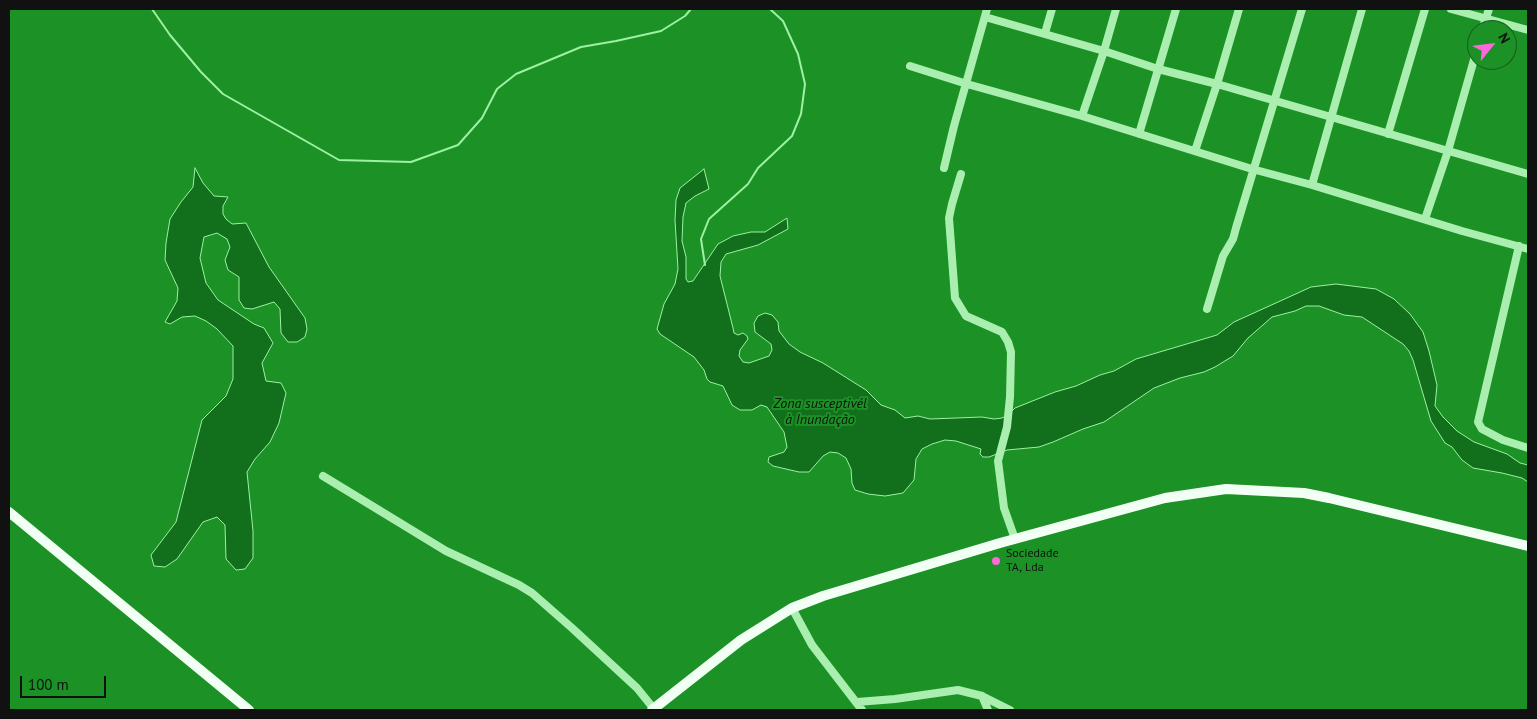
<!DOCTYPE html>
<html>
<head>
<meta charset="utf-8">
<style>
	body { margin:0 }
	#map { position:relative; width:1537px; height:719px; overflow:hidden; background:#1b9126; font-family:"PT Sans",sans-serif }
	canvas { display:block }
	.frame { position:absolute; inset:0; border:10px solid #111; pointer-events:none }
	.north { position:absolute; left:1467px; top:20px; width:50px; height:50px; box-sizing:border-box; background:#1b9126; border:1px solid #175e1e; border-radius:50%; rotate:61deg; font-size:14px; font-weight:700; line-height:20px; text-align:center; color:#111 }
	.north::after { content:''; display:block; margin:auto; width:18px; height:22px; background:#ff68da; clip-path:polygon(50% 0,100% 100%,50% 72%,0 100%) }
	.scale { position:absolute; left:20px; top:676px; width:86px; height:22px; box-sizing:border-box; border:2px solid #111; border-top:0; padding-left:6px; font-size:15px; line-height:18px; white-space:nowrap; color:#111; -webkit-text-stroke:4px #1b9126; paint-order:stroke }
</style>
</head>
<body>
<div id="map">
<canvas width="1537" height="719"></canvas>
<div class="frame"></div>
<div class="north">N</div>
<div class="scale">100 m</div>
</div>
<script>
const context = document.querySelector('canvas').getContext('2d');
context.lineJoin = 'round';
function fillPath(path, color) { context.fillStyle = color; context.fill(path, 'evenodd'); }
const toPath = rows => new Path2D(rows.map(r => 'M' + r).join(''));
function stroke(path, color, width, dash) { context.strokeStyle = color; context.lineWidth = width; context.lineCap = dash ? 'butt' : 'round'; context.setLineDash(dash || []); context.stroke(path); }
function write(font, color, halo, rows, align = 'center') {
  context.font = font + ' "PT Sans",sans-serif'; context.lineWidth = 4; context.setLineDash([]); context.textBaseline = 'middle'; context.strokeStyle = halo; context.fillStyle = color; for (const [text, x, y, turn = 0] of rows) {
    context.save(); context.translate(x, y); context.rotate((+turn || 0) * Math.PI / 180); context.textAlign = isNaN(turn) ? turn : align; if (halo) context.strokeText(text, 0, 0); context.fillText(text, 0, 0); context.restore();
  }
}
const water = toPath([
	[195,168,203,183,214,196,228,197,223,206,223,214,226,219,232,224,246,223,269,267,305,318,307,329,305,337,297,342,288,342,281,333,280,309,274,302,252,309,244,308,239,300,239,277,228,270,225,260,230,247,227,239,217,233,204,237,200,258,206,283,218,300,254,324,264,328,273,343,262,363,266,381,281,383,286,393,279,423,270,442,255,459,247,472,253,531,253,558,245,569,236,570,226,559,225,525,217,517,203,522,177,559,165,567,154,566,151,555,176,522,202,420,226,396,233,379,233,346,217,329,206,321,195,316,182,317,170,324,165,322,177,301,178,288,165,260,166,243,170,219,181,202,193,187,195,168],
	[704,169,709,189,695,196,686,203,683,217,682,241,686,257,686,279,688,282,693,281,718,244,733,236,751,232,765,232,787,218,788,229,758,245,726,254,721,262,720,276,733,328,734,333,738,335,743,333,747,336,748,339,740,350,739,356,743,362,749,363,769,356,772,350,771,344,755,332,754,323,758,316,765,313,772,315,778,322,779,331,789,344,800,352,823,363,866,390,881,405,895,410,905,418,918,416,930,419,982,417,994,419,1002,418,1008,415,1015,408,1055,392,1076,386,1100,375,1114,371,1136,359,1217,335,1234,322,1311,287,1336,284,1376,289,1394,299,1410,314,1423,332,1429,351,1437,385,1435,406,1443,417,1457,431,1474,442,1507,454,1520,463,1528,465,1528,482,1522,478,1502,473,1473,468,1462,460,1452,447,1445,443,1431,421,1413,360,1409,351,1403,344,1362,317,1344,315,1319,306,1306,306,1295,311,1272,317,1248,338,1233,356,1215,367,1204,372,1180,378,1154,388,1104,422,1083,429,1053,442,1039,447,1007,450,989,457,983,457,980,454,981,449,956,441,945,440,932,444,922,449,916,459,914,480,903,493,885,496,868,494,855,490,852,483,851,469,846,458,838,453,830,452,823,456,809,472,799,472,773,466,768,462,769,457,784,452,787,447,784,432,767,407,761,405,752,410,740,410,732,405,723,386,710,382,707,379,704,370,694,357,660,334,657,329,664,304,675,284,678,269,675,220,676,200,680,188,704,169]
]);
const stream = toPath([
	[152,9,170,35,201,72,223,94,339,160,411,162,458,145,482,118,497,89,516,74,581,47,616,41,661,31,685,16,691,9],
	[705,265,701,239,709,219,748,184,758,168,792,136,801,114,805,84,798,54,783,21,770,9]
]);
const minor = toPath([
	[1451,9,1528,30],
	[985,17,1104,51,1158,69,1217,84,1528,174],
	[1482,30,1489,9],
	[1045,33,1052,9],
	[910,66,967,84,1082,116,1252,169,1312,185,1462,231,1528,249],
	[1082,116,1104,51,1116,9],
	[1139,134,1176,9],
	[1388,134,1425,9],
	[1195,151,1217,84,1239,9],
	[944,168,954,126,987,9],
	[961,174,952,204,949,218,955,298,966,316,1002,332,1008,342,1011,352,1010,397,1007,427,998,461,1004,508,1015,539],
	[1312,185,1362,9],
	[1425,219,1448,151,1477,49],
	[1519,246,1478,422,1482,429,1503,440,1528,448],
	[1207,309,1223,256,1233,239,1236,228,1302,9],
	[323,476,446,551,519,585,532,593,572,628,637,688,654,709],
	[792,608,812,645,862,710],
	[982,696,988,710],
	[857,702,895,699,958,690,982,696,1010,710]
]);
const major = toPath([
	[9,512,249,710],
	[652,710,741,640,792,608,823,596,1000,543,1165,498,1226,489,1304,493,1329,498,1528,546]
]);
const markers = [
	[996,561,5,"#ff68da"]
];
const poiNames = [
	["Sociedade",1006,554],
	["TA, Lda",1006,568]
];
const waterNames = [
	["Zona susceptivél",820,404],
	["à Inundação",820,420]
];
fillPath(water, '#126f1c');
stroke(water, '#9df1a3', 1);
stroke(stream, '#9df1a3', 2);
stroke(minor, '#aaefb0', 8);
stroke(major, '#f2fff4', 10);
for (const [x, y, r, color] of markers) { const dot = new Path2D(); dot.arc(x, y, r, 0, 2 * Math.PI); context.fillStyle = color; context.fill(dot); stroke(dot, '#1b9126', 2); }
write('12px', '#111', '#1b9126', poiNames, 'left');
write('italic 14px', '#111', '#1b9126', waterNames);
</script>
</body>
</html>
